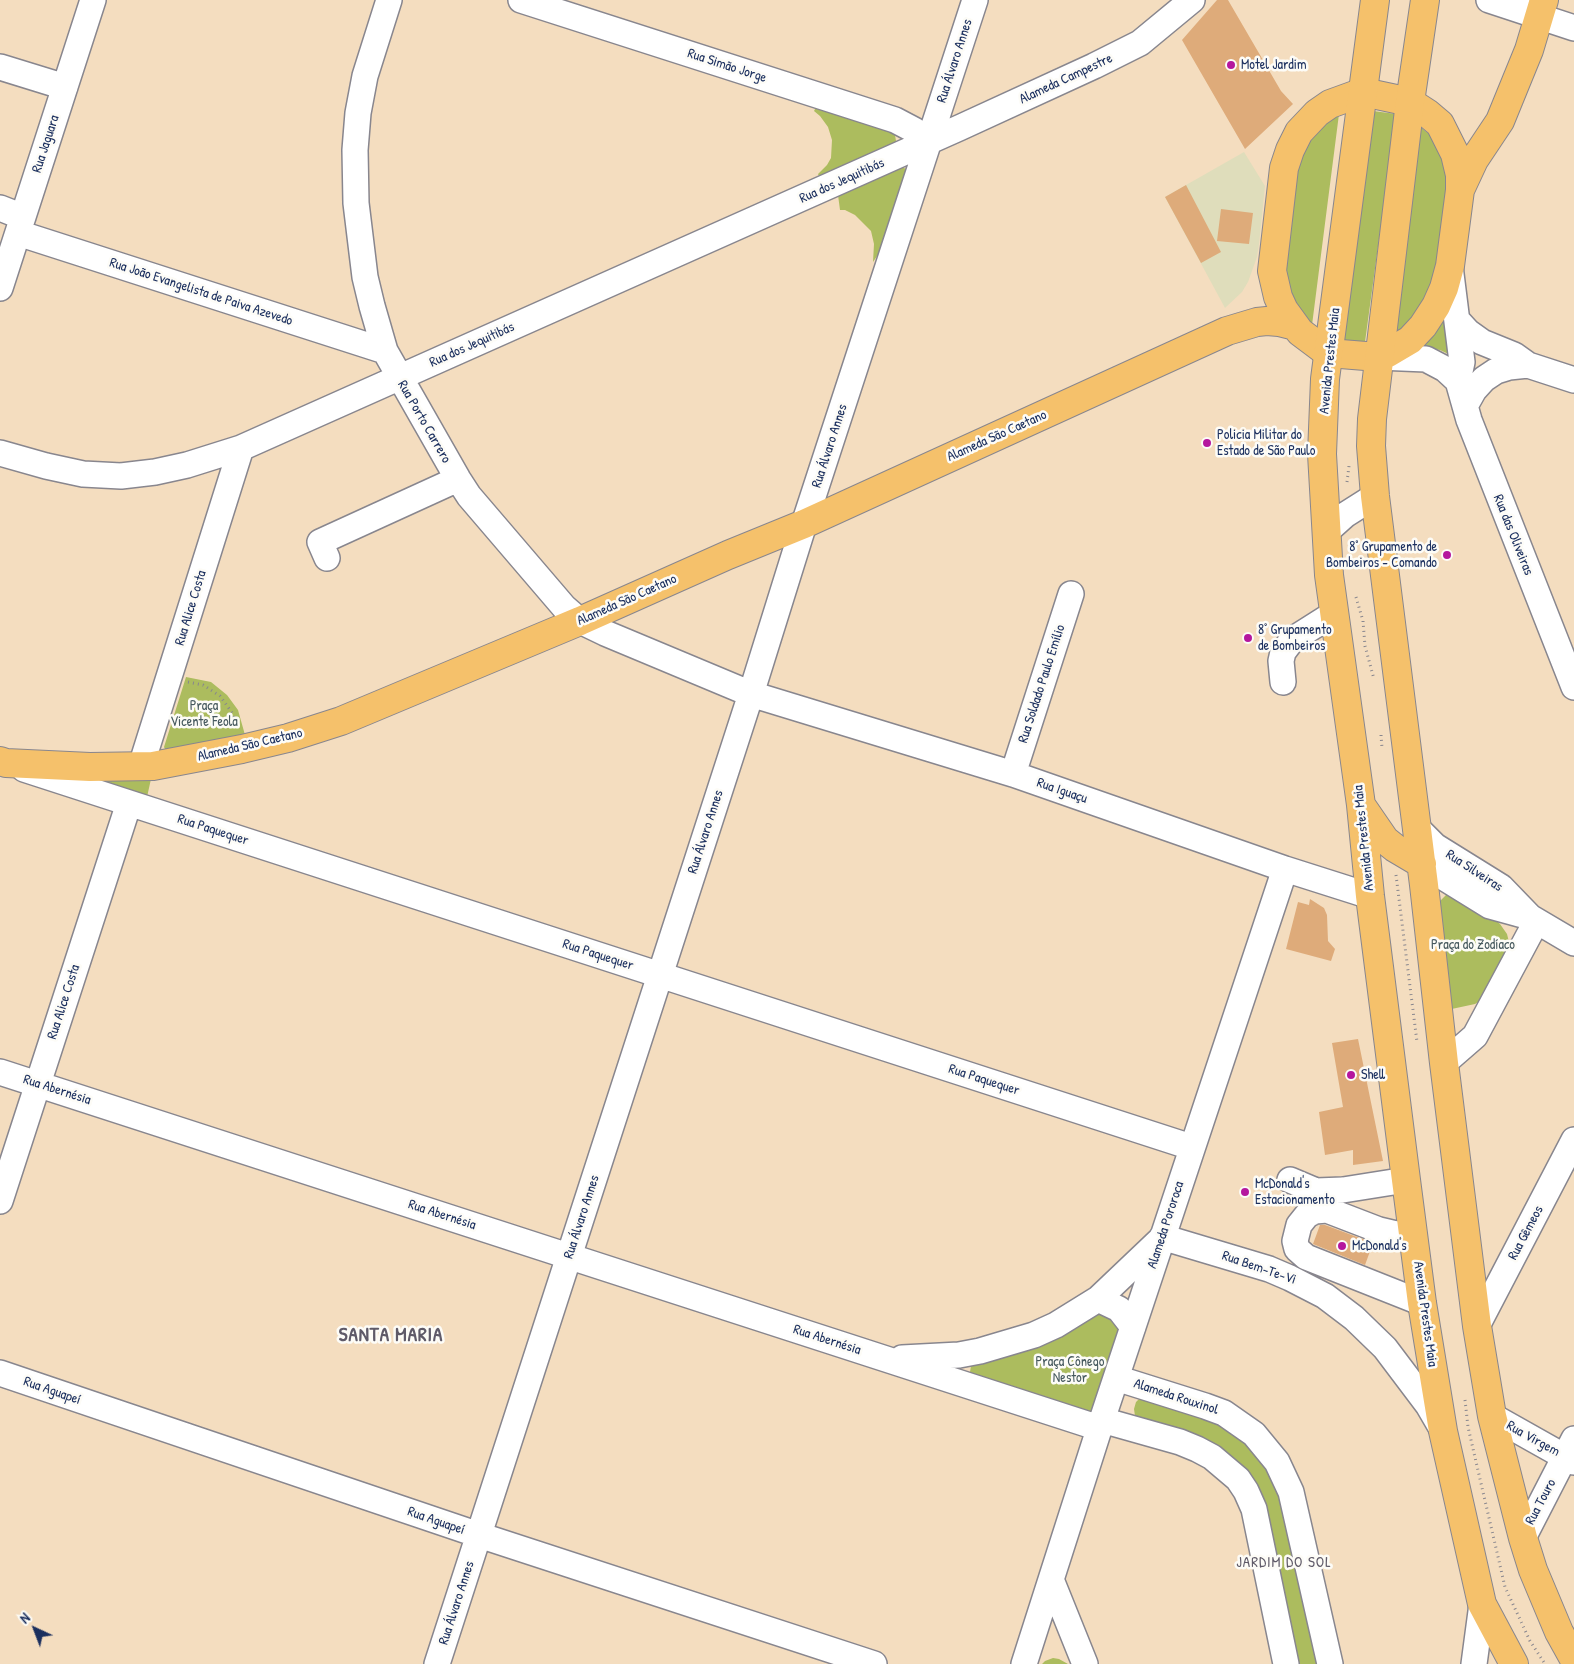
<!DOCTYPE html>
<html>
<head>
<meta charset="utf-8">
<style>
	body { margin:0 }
	#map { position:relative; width:1574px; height:1664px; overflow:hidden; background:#f4ddbf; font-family:"Patrick Hand",sans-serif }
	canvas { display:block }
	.north { position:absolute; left:10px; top:1604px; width:50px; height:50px; -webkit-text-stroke:4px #fdfcf7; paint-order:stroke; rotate:317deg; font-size:14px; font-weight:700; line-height:20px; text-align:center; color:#1b2f5e }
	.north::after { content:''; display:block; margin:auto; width:18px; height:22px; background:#1b2f5e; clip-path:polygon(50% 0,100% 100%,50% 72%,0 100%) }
</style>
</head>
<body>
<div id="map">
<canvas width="1574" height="1664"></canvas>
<div class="north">N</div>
</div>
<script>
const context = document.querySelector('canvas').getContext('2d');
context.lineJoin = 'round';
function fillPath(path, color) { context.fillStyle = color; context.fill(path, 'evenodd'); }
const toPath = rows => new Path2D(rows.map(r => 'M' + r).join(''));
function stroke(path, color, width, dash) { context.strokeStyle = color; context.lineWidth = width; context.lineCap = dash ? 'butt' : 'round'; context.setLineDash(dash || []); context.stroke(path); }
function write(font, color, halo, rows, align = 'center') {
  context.font = font + ' "Patrick Hand",sans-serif'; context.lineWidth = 5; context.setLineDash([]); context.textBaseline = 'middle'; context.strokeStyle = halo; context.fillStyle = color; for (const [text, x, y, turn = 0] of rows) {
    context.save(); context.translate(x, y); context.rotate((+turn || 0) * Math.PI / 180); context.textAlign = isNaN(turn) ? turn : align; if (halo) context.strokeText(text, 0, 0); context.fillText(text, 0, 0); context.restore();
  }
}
const built = toPath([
	[1244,152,1265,186,1259,244,1257,257,1248,282,1242,292,1225,308,1165,197]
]);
const green = toPath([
	[817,105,890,130,895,135,896,141,894,145,821,181,818,174,827,165,831,158,832,140,828,127,820,116,814,111],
	[1373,111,1396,114,1365,342,1339,340],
	[1339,114,1312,325,1294,304,1285,270,1296,172,1302,156,1310,140,1326,122],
	[1419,126,1429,134,1439,149,1444,160,1449,191,1434,285,1417,318,1392,339],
	[900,168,904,168,908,170,886,243,873,262,874,244,871,231,855,215,845,210,840,210,838,195],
	[1444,312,1459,359,1440,350,1422,347],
	[186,677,211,682,227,695,238,710,245,735,168,751,165,749,164,747],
	[149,779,151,779,147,797,100,781],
	[1446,895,1453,895,1492,917,1500,924,1507,934,1509,942,1507,955,1480,1001,1475,1004,1447,1010,1436,905],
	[1106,1311,1121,1330,1093,1411,1087,1413,975,1378,970,1372,971,1366,974,1362,1089,1315],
	[1147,1395,1235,1430,1277,1476,1322,1664,1293,1664,1261,1506,1135,1416,1134,1409,1136,1402,1141,1397],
	[1053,1658,1059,1659,1068,1664,1042,1664,1045,1661]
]);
const building = toPath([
	[1217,0,1228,0,1281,91,1293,104,1245,149,1182,40],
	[1186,185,1221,252,1201,263,1165,197],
	[1221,209,1253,213,1249,244,1217,241],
	[1310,899,1324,908,1327,915,1328,941,1335,949,1331,961,1286,949,1298,902,1309,905],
	[1358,1039,1383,1161,1353,1165,1353,1150,1325,1155,1319,1112,1343,1107,1332,1043],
	[1320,1225,1325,1225,1373,1243,1365,1265,1313,1244]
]);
const path = toPath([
	[1347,482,1349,466],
	[1356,597,1363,621,1365,646,1374,679],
	[188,682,203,685,220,696,233,714,237,729],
	[1381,735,1382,748],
	[1396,875,1417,1042],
	[1465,1400,1468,1427,1505,1587,1530,1641,1545,1664]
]);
const minor = toPath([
	[389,0,365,76,358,113,355,150,356,203,365,277,372,306,385,351,458,479,469,496,564,607,580,621,605,633,751,694,1013,774,1285,869,1370,896],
	[521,0,895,120,914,130,929,142],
	[1489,0,1574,28],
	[0,67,65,87],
	[0,208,23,217],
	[18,233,385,351],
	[1450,266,1462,362,1458,381,1469,420,1574,687],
	[0,288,93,0],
	[1457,320,1468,332,1482,342,1514,355,1528,365,1574,380],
	[1378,357,1426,359,1445,369,1458,381],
	[1465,406,1474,390,1484,379,1496,371,1509,367,1528,365],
	[0,453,46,466,83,474,121,476,155,472,187,465,241,448,959,128,1094,66,1140,43,1192,0],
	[1326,532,1345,515,1375,496],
	[327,558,320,542,458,479],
	[1283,682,1281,661,1283,652,1292,640,1333,614],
	[141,766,241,448],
	[24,769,1191,1147],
	[1013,774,1071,594],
	[1416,827,1435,846,1501,887,1530,917],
	[1422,864,1490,906,1530,917,1574,943],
	[1444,1063,1475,1036,1536,922],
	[0,1072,1099,1428],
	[1290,1180,1316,1191,1343,1190,1406,1180],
	[0,1201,129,803],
	[1413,1233,1396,1234,1379,1230,1327,1210,1315,1211,1307,1215,1299,1225,1295,1241,1297,1249,1306,1257,1422,1303],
	[1162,1237,1269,1269,1290,1278,1325,1296,1354,1318,1385,1348,1428,1405,1442,1429],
	[1098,1299,1119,1309,1133,1327],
	[1477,1326,1574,1140],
	[902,1358,959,1355,980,1351,1034,1335,1056,1325,1098,1299,1159,1241],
	[0,1373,479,1535,874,1664],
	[1116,1378,1205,1406,1224,1413,1254,1434,1277,1462,1291,1492,1330,1664],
	[1492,1416,1574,1462],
	[1102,1420,1180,1442,1197,1449,1212,1457,1238,1479,1246,1491,1254,1509,1286,1664],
	[1523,1538,1574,1439],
	[1052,1582,1085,1664],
	[437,1664,751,694,804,524,975,0],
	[1024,1664,1102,1420,1285,869],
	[1474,1664,1482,1604]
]);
const major = toPath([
	[1363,92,1410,102,1427,113,1440,124,1455,154,1460,175,1460,190,1450,266,1444,288,1436,306,1423,326,1410,340,1388,353,1378,357,1328,353,1300,332,1284,310,1278,297,1272,271,1284,168,1290,150,1299,132,1317,113,1330,104,1363,92],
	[1460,190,1474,160,1500,121,1529,50,1544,0],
	[0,761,6,763,90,767,153,766,242,749,288,738,341,721,580,621,728,555,804,524,1227,331,1257,322,1267,321,1279,322,1295,326]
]);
const highway = toPath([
	[1375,0,1325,379,1322,454,1329,575,1361,805,1370,896,1406,1180,1422,1303,1443,1431,1482,1604,1514,1664],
	[1425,0,1410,102,1372,419,1371,446,1375,496,1424,885,1444,1063,1477,1326,1492,1416,1523,1538,1533,1570,1559,1632,1574,1659],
	[1363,808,1385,840,1395,848,1422,864]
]);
const markers = [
	[1231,65,5,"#b5179e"],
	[1207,443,5,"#b5179e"],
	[1447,555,5,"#b5179e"],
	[1248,638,5,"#b5179e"],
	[1351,1075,5,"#b5179e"],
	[1245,1192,5,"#b5179e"],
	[1342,1246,5,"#b5179e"]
];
const streetNames = [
	["Rua Álvaro Annes",955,61,-72],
	["Rua Simão Jorge",727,66,18],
	["Alameda Campestre",1066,79,-25],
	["Rua Jaguara",46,144,-72],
	["Rua dos Jequitibás",842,181,-24],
	["Rua João Evangelista de Paiva Azevedo",201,292,18],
	["Rua dos Jequitibás",472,345,-24],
	["Avenida Prestes Maia",1330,361,-84],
	["Rua Porto Carrero",424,422,60],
	["Alameda São Caetano",997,436,-24],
	["Rua Álvaro Annes",830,446,-72],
	["Rua das Oliveiras",1513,535,68],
	["Alameda São Caetano",627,600,-24],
	["Rua Alice Costa",191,608,-73],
	["Rua Soldado Paulo Emílio",1042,684,-72],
	["Alameda São Caetano",250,745,-13],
	["Rua Iguaçu",1062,791,19],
	["Rua Paquequer",213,830,18],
	["Rua Álvaro Annes",706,832,-72],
	["Avenida Prestes Maia",1364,838,-96],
	["Rua Silveiras",1474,871,33],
	["Rua Paquequer",598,955,18],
	["Rua Alice Costa",64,1002,-72],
	["Rua Paquequer",984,1080,18],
	["Rua Abernésia",57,1090,18],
	["Rua Abernésia",442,1215,18],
	["Rua Álvaro Annes",582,1217,-72],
	["Alameda Pororoca",1166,1225,-72],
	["Rua Gêmeos",1526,1233,-62],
	["Rua Bem-Te-Vi",1259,1268,19],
	["Avenida Prestes Maia",1425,1314,82],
	["Rua Abernésia",827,1340,18],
	["Rua Aguapeí",52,1391,19],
	["Alameda Rouxinol",1176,1397,18],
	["Rua Virgem",1533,1439,29],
	["Rua Touro",1541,1502,-62],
	["Rua Aguapeí",436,1521,19],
	["Rua Álvaro Annes",457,1603,-72]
];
const poiNames = [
	["Motel Jardim",1241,65],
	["Policia Militar do",1217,435],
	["Estado de São Paulo",1217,451],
	["8° Grupamento de",1437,547,"right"],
	["Bombeiros - Comando",1437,563,"right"],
	["8° Grupamento",1258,630],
	["de Bombeiros",1258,646],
	["Shell",1361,1075],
	["McDonald's",1255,1184],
	["Estacionamento",1255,1200],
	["McDonald's",1352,1246]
];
const parkNames = [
	["Praça",204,706],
	["Vicente Feola",204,722],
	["Praça do Zodíaco",1473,945],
	["Praça Cônego",1070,1362],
	["Nestor",1070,1378]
];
const neighbourhoodNames = [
	["JARDIM DO SOL",1284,1563]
];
const districtNames = [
	["SANTA MARIA",391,1336]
];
fillPath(built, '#dfddbb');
fillPath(green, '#acbc5e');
fillPath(building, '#deab7a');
stroke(minor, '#88868e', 28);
stroke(major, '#88868e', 30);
stroke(highway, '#88868e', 30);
stroke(path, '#88868e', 3, [1, 4]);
stroke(minor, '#fff', 25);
stroke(major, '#f5c16b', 28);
stroke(highway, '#f5c16b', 28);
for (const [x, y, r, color] of markers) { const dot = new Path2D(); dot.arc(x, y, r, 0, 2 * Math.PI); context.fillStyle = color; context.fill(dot); stroke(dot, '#fdfcf7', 2); }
write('14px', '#1b2f5e', '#fdfcf7', streetNames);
write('14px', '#1b2f5e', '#fdfcf7', poiNames, 'left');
write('14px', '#46595e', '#fdfcf7', parkNames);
context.letterSpacing = '1px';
write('15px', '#5f5a68', '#fdfcf7', neighbourhoodNames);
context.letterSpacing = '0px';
context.letterSpacing = '1px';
write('bold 19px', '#5f5a68', '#fdfcf7', districtNames);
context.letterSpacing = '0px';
</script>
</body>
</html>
